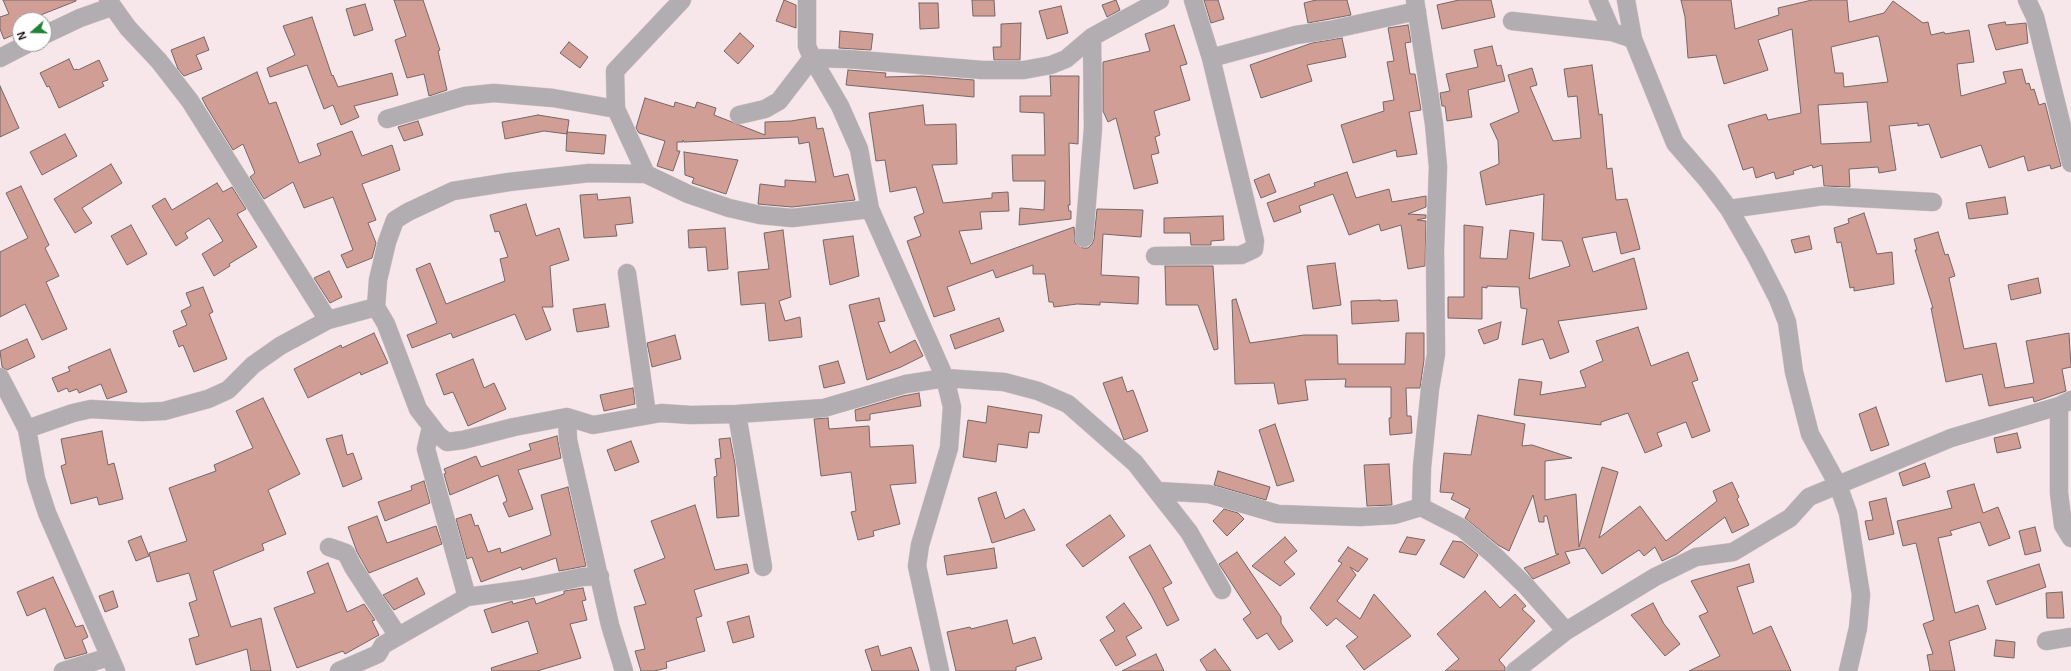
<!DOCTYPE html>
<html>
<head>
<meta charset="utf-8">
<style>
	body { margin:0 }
	#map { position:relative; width:2071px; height:671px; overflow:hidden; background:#f7e7eb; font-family:Arial,sans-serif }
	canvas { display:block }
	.north { position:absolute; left:12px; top:12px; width:40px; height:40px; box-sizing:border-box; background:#fff; border:1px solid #a09e9f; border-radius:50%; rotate:250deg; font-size:11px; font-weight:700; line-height:16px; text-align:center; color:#120d0f }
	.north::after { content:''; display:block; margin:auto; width:14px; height:18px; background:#208438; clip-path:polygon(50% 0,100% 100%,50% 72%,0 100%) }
</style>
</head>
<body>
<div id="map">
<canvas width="2071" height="671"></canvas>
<div class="north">N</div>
</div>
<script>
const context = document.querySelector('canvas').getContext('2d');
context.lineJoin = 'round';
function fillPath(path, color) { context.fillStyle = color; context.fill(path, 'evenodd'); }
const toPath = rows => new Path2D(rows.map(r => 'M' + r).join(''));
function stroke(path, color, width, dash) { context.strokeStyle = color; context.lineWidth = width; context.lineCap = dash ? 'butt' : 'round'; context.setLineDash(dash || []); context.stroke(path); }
const building = toPath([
	[3,0,76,0,76,1,28,20,20,20,20,32,4,39,0,29,0,17,9,14,3,0],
	[394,0,423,0,440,50,438,51,447,90,429,96,424,74,407,78,395,40,406,36,394,0],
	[784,0,796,5,796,28,776,21,784,0],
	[972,0,994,0,995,16,973,16,972,0],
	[1116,0,1120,10,1107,17,1102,5,1116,0],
	[1204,0,1218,0,1224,19,1211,23,1204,0],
	[1316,0,1347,0,1351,15,1308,23,1304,3,1316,0],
	[1459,0,1491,0,1495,17,1442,29,1437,5,1459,0],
	[1681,0,1731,0,1735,29,1779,15,1778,8,1812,0,1847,0,1849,22,1884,13,1893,1,1923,23,1928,22,1931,35,1944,32,1945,34,1969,30,1974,62,1957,64,1961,96,2006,83,2003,72,2022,69,2026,84,2029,83,2031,90,2034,89,2039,105,2045,103,2061,166,2051,169,2050,165,2028,171,2024,156,1989,168,1981,145,1941,158,1929,124,1918,126,1918,123,1889,126,1896,170,1879,173,1878,167,1849,169,1850,187,1824,186,1822,165,1813,168,1812,165,1793,171,1794,174,1776,179,1774,172,1756,178,1753,167,1743,170,1728,125,1766,114,1768,120,1801,113,1792,29,1758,40,1768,70,1724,84,1716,55,1688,58,1685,17,1681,0],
	[1877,36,1879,37,1888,82,1844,87,1843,73,1835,73,1831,47,1877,36],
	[1867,102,1871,142,1821,144,1818,105,1867,102],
	[919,3,938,3,939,28,920,29,919,3],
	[365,4,373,30,354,36,346,9,365,4],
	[1061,6,1068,33,1047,39,1039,11,1061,6],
	[312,17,332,76,333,75,338,87,392,73,398,95,354,106,359,117,341,125,333,105,324,109,307,65,270,77,267,68,295,55,283,26,312,17],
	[2005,22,2006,25,2026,23,2028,43,1996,50,1988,25,2005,22],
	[1021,23,1020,60,994,60,993,47,1001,47,1001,24,1021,23],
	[1174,25,1187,64,1180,66,1190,100,1154,111,1160,135,1155,137,1159,153,1151,155,1158,183,1134,189,1116,118,1108,122,1103,111,1103,62,1150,51,1145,34,1174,25],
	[1408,25,1411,42,1405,43,1410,74,1415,74,1421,110,1409,112,1417,154,1397,157,1396,150,1353,163,1341,125,1384,111,1383,102,1394,100,1387,62,1394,61,1388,28,1408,25],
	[840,31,873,34,871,50,839,48,840,31],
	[740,33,754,46,738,64,724,51,740,33],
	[204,37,209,50,196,55,202,69,184,76,178,69,171,50,204,37],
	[1342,38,1346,57,1307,65,1312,81,1261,98,1250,65,1312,43,1342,38],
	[569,42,588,57,580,68,560,53,569,42],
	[1492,46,1497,66,1501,65,1505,81,1468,90,1472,117,1447,121,1445,106,1442,106,1440,93,1450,91,1446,74,1478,67,1474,50,1492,46],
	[69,59,74,70,77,69,78,70,99,60,108,80,102,82,104,86,59,108,49,86,47,87,40,73,69,59],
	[1592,65,1599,115,1602,114,1607,169,1612,168,1616,200,1627,199,1640,249,1621,254,1616,232,1582,238,1593,272,1634,258,1647,309,1558,321,1569,352,1550,359,1543,339,1522,345,1527,309,1521,308,1519,287,1487,286,1487,288,1482,287,1482,319,1448,318,1448,297,1464,297,1464,225,1483,227,1480,258,1507,259,1510,230,1534,233,1529,279,1570,266,1562,241,1542,240,1544,194,1486,205,1480,172,1499,164,1498,141,1490,124,1519,112,1508,75,1532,68,1537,85,1530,87,1553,141,1581,138,1577,96,1568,97,1564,69,1592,65],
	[848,70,886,73,885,77,922,76,974,80,974,97,846,85,848,70],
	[257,72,269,104,276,102,299,163,321,155,317,144,352,131,362,156,392,145,400,170,362,184,376,220,368,223,376,243,372,258,347,268,341,255,353,250,333,197,304,208,293,182,264,199,250,177,255,173,243,144,233,150,206,106,202,98,257,72],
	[1050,76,1079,76,1078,144,1069,143,1070,205,1068,205,1069,211,1071,211,1071,219,1019,225,1020,208,1044,210,1045,181,1013,181,1012,155,1045,155,1044,113,1020,112,1020,96,1051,96,1050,76],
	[0,86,19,128,0,137,0,86],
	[645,98,674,107,675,102,695,108,697,102,716,108,714,115,765,135,765,122,791,121,815,117,817,129,823,128,834,177,848,174,855,200,792,207,758,204,760,184,785,187,785,180,816,182,809,142,799,144,798,137,684,142,683,140,683,142,677,142,677,151,680,151,673,171,657,166,665,141,639,133,636,128,645,98],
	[923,105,925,125,956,124,957,164,932,165,943,203,992,198,992,193,1008,192,1009,211,980,212,982,229,959,231,971,264,1074,227,1075,243,1083,248,1088,248,1092,244,1094,239,1097,209,1143,210,1141,237,1103,234,1101,275,1139,277,1138,304,1100,302,1100,305,1077,304,1054,307,1053,302,1049,302,1045,274,1033,274,1033,265,996,278,993,270,947,287,955,310,934,317,907,241,921,236,914,217,924,213,916,187,890,192,885,160,876,161,869,113,923,105],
	[538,115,569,120,567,134,544,131,505,139,502,122,538,115],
	[418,121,423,135,404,141,398,127,418,121],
	[567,132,606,135,604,154,566,151,567,132],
	[65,134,77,156,42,175,30,152,65,134],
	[684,152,738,160,726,194,692,183,694,178,685,175,684,152],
	[111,164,122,183,82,208,92,223,75,233,54,199,111,164],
	[1347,172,1356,198,1389,189,1392,202,1426,196,1426,207,1408,214,1426,215,1426,218,1417,220,1426,221,1425,266,1408,269,1401,225,1381,231,1379,224,1349,235,1333,194,1299,206,1301,212,1274,222,1267,203,1315,186,1314,183,1347,172],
	[1269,174,1276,192,1261,198,1254,180,1269,174],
	[217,183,223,192,232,187,246,209,237,214,257,247,229,264,230,266,214,276,202,254,223,241,209,218,185,233,188,238,176,246,152,206,165,198,172,210,217,183],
	[21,186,49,245,45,248,59,276,46,282,67,329,42,340,25,304,0,317,0,252,28,238,6,193,21,186],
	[597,194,598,200,630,197,633,223,615,225,617,236,584,238,580,195,597,194],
	[2005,197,2008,214,1969,219,1966,203,2005,197],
	[526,204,536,236,559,228,569,260,550,266,553,307,542,307,551,330,526,340,515,314,453,338,451,333,412,348,407,335,437,323,416,269,430,263,446,304,505,281,500,259,508,257,499,231,495,232,490,215,526,204],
	[1864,213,1877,254,1892,252,1894,284,1854,291,1854,287,1850,288,1841,242,1837,243,1834,228,1849,223,1848,219,1864,213],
	[1223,216,1224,240,1211,241,1211,245,1191,245,1190,233,1164,233,1164,218,1223,216],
	[131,225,147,254,127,265,111,236,131,225],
	[725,228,728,269,708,271,706,247,689,248,688,230,725,228],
	[783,230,791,297,779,301,785,321,800,317,802,337,769,341,765,303,741,305,738,272,769,269,764,233,783,230],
	[1938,232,1945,255,1948,254,1955,276,1949,278,1964,349,1996,343,2005,388,2034,383,2026,341,2069,333,2071,367,2062,369,2066,391,2034,402,2033,397,1989,406,1982,374,1946,382,1931,308,1933,308,1915,250,1917,250,1914,239,1938,232],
	[853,236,859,276,830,285,823,240,853,236],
	[1809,236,1812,249,1795,253,1791,240,1809,236],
	[1335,263,1341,305,1313,309,1307,266,1335,263],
	[1165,266,1213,266,1218,349,1214,350,1198,305,1166,305,1165,266],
	[329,271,342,297,330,303,314,278,329,271],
	[2038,278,2041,293,2011,300,2008,285,2038,278],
	[203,287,213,312,209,314,227,359,194,372,183,345,179,347,173,331,187,325,181,311,191,306,186,293,203,287],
	[879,298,885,321,878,322,890,353,915,340,923,356,901,367,867,380,849,305,879,298],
	[1236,299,1250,343,1304,335,1337,335,1338,364,1405,364,1406,333,1424,333,1424,360,1420,388,1406,388,1407,416,1411,416,1412,433,1390,435,1389,418,1391,418,1391,387,1345,387,1346,379,1305,380,1308,400,1278,404,1274,383,1235,384,1232,300,1236,299],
	[1380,300,1380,301,1397,300,1399,321,1352,324,1351,301,1380,300],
	[605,304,609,327,577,332,573,309,605,304],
	[999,318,1004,331,955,349,950,335,999,318],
	[1501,322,1498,339,1484,344,1478,330,1501,322],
	[1638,327,1651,366,1688,352,1698,380,1692,382,1710,431,1692,438,1686,422,1657,433,1662,446,1645,453,1628,413,1601,422,1601,425,1514,415,1519,379,1542,382,1540,395,1586,387,1580,371,1603,361,1596,341,1638,327],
	[374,333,388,363,361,375,360,372,308,398,294,369,341,345,342,348,374,333],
	[675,335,681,359,652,367,647,343,675,335],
	[27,339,35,357,7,370,2,367,0,351,27,339],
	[110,349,127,392,107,399,101,384,79,393,77,389,69,392,67,388,58,392,52,378,70,371,68,367,110,349],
	[473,359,484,388,494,383,506,409,468,426,453,392,444,395,436,374,473,359],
	[838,361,845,383,824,388,819,366,838,361],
	[1122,377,1127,392,1133,390,1148,431,1124,440,1103,383,1122,377],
	[633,388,635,404,604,411,600,395,633,388],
	[919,393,921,406,870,414,870,420,856,421,855,410,903,396,919,393],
	[263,398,300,474,268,490,286,534,262,544,264,550,213,571,231,627,261,618,271,671,251,671,247,649,196,665,189,639,199,636,189,603,197,600,189,573,157,582,149,553,187,541,169,488,216,471,214,465,253,448,236,411,263,398],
	[988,406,1042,415,1039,433,1029,432,1027,448,998,444,996,462,963,457,968,420,986,423,988,406],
	[1876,407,1889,445,1871,451,1859,414,1876,407],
	[1478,415,1525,424,1522,446,1532,445,1572,458,1545,461,1545,500,1576,494,1579,547,1602,467,1618,472,1599,538,1640,506,1666,541,1717,501,1713,491,1732,482,1739,497,1737,499,1749,525,1732,533,1725,517,1677,554,1662,561,1655,547,1644,556,1639,550,1602,574,1585,548,1565,552,1570,563,1533,579,1524,568,1559,554,1556,554,1547,516,1544,516,1544,522,1539,522,1533,495,1509,551,1498,545,1465,518,1470,509,1451,499,1454,493,1440,492,1444,453,1471,455,1478,415],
	[828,418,829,429,869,426,870,447,913,445,916,483,890,485,900,524,873,531,874,536,858,540,851,512,856,511,851,472,821,476,814,419,828,418],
	[1275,424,1294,481,1277,486,1259,430,1275,424],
	[102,431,108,465,114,463,123,499,99,505,97,497,71,504,61,466,66,464,61,439,102,431],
	[2017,433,2021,448,1997,453,1994,438,2017,433],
	[342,435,347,455,353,453,362,479,343,487,326,439,342,435],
	[557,436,561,458,518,470,533,509,509,517,503,503,507,501,498,475,450,495,444,474,446,473,444,469,476,456,481,467,531,450,529,444,557,436],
	[730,438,735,464,739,516,717,518,714,477,717,476,715,459,721,458,719,439,730,438],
	[631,441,639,462,615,471,607,450,631,441],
	[1925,463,1930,477,1903,486,1899,473,1925,463],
	[1389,464,1392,505,1367,506,1364,465,1389,464],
	[1218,471,1270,487,1266,500,1214,485,1218,471],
	[424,481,430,503,385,521,378,502,412,490,411,486,424,481],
	[1974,484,1983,513,1998,507,2010,538,1989,546,1980,522,1950,531,1952,535,1938,538,1955,613,1978,605,1986,629,1949,641,1955,671,1930,671,1927,655,1933,654,1923,624,1934,620,1916,543,1903,546,1897,521,1952,508,1947,491,1974,484],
	[568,487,586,566,559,571,556,558,522,570,521,567,481,582,472,557,467,559,456,519,471,514,475,526,478,525,488,552,500,548,501,553,551,535,541,495,568,487],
	[996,492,1005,519,1024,509,1035,530,992,543,978,498,996,492],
	[1886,498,1894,534,1869,540,1865,521,1873,520,1869,502,1886,498],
	[695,505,715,570,747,564,749,573,694,590,702,616,696,618,705,651,666,662,667,668,654,671,641,671,635,651,645,649,634,607,646,604,634,570,665,558,651,521,695,505],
	[1224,509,1238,513,1244,519,1227,536,1213,521,1224,509],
	[1110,515,1125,536,1083,567,1066,545,1110,515],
	[377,516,387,543,436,526,442,544,369,573,357,552,348,527,377,516],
	[2035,527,2041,551,2025,555,2019,531,2035,527],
	[141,536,149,556,136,561,128,541,141,536],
	[1285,537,1297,551,1284,562,1295,574,1280,586,1252,566,1285,537],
	[1407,537,1425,540,1416,555,1399,552,1407,537],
	[1453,541,1462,542,1478,555,1464,578,1440,564,1453,541],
	[1150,545,1172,583,1163,588,1179,620,1167,626,1151,595,1129,557,1150,545],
	[1348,547,1368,559,1358,572,1350,567,1356,575,1337,601,1360,619,1374,594,1411,636,1364,670,1346,646,1358,637,1336,618,1327,626,1310,608,1342,563,1338,561,1348,547],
	[994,548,997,568,947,575,944,556,994,548],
	[1237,552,1281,617,1281,623,1293,641,1279,650,1267,633,1257,639,1243,619,1251,613,1219,564,1237,552],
	[328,563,347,612,364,604,375,620,372,621,379,635,345,654,343,651,297,668,274,608,315,593,307,572,328,563],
	[1749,564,1754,582,1737,587,1753,634,1771,626,1791,671,1689,671,1720,656,1699,616,1708,612,1691,581,1749,564],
	[2039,564,2046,587,1996,605,1987,581,2039,564],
	[53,577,76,627,83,625,88,637,82,640,87,653,65,659,45,608,27,616,17,592,53,577],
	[417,578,425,594,394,610,383,595,417,578],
	[583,588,586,600,582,601,587,620,570,624,581,658,537,671,492,671,491,668,538,653,528,621,492,633,484,610,510,602,512,601,513,604,534,598,536,604,564,594,564,591,583,588],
	[113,591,118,607,105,612,99,596,113,591],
	[1485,591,1500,608,1515,594,1526,606,1522,609,1535,621,1499,660,1505,667,1505,671,1445,671,1459,659,1437,634,1485,591],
	[2062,592,2064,618,2047,618,2046,593,2062,592],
	[1124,603,1142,628,1126,637,1136,655,1116,666,1100,640,1115,631,1106,617,1124,603],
	[1653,603,1664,624,1680,644,1665,656,1631,615,1653,603],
	[749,616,754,637,733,643,727,622,749,616],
	[1007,620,1013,644,1035,637,1042,659,1016,667,1016,671,956,671,947,632,970,627,971,629,1007,620],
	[1996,640,2015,642,2014,658,1994,656,1996,640],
	[878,646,881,656,911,647,919,671,872,671,865,650,878,646],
	[1215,649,1231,671,1207,671,1200,660,1215,649],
	[1156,654,1164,671,1122,671,1156,654]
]);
const street = toPath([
	[108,0,128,28,159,61,190,101,328,320],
	[807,0,807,46,812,58,840,106,859,149,870,209,945,378,952,407,949,448,920,545,917,566,940,671],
	[1193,0,1211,58,1296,35,1330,30,1417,11],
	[1415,0,1434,124,1438,167,1435,249,1436,354,1430,389,1422,467,1421,507],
	[1598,0,1612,32],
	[1626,0,1633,39,1675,143,1708,181,1729,209,1756,256,1778,299,1787,322,1794,372,1810,434,1838,485,1848,513,1861,595,1858,628,1848,671],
	[2027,0,2035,17,2071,163],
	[1512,21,1612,32,1633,39],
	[44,35,80,18,111,7],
	[0,58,27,44],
	[739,115,765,109,779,101,812,58,848,59,982,70,1024,70,1051,65,1066,59,1092,37,1160,0],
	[387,119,465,96,494,93,553,98,616,109],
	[646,174,616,109,615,71,682,0],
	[870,209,792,218,760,215,729,208,688,194,646,174,589,173,509,182,453,191,408,212,395,220,387,242,378,280,376,307,386,324,418,409,438,435,447,442,463,440,514,427,567,417,593,425,661,413,691,415,737,414,824,408,906,384,945,378,1004,382,1038,391,1068,404,1135,463,1189,532,1222,590],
	[1729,209,1823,196,1933,202],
	[1084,238,1093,128,1092,37],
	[1155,256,1241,255,1254,249,1255,241,1211,58],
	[627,273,647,414],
	[0,377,27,429,36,479,47,513,116,671],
	[2059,406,2059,493,2063,525,2071,538],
	[737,414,763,567],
	[567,417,568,440,610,625,624,671],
	[431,427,426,449,467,597],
	[27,429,73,413,91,409,142,412,164,411,208,399,228,390,253,365,280,346,328,320,376,307],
	[1158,491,1209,494,1278,514,1360,517,1394,515,1421,507,1462,528,1495,556,1526,586,1566,631],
	[329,547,346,553,353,567,398,636],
	[2046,641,2071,637],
	[63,671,109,657],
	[339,671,378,654,383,645,467,597,525,589,582,577,600,576],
	[1515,671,1566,631,1655,577,1696,557,1733,552,1790,518,1809,497,1951,438,2059,406,2071,400]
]);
fillPath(building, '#d19e95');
stroke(building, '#756765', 1);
stroke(street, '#d2c4c8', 19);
stroke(street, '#b2adb1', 18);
</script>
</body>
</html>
